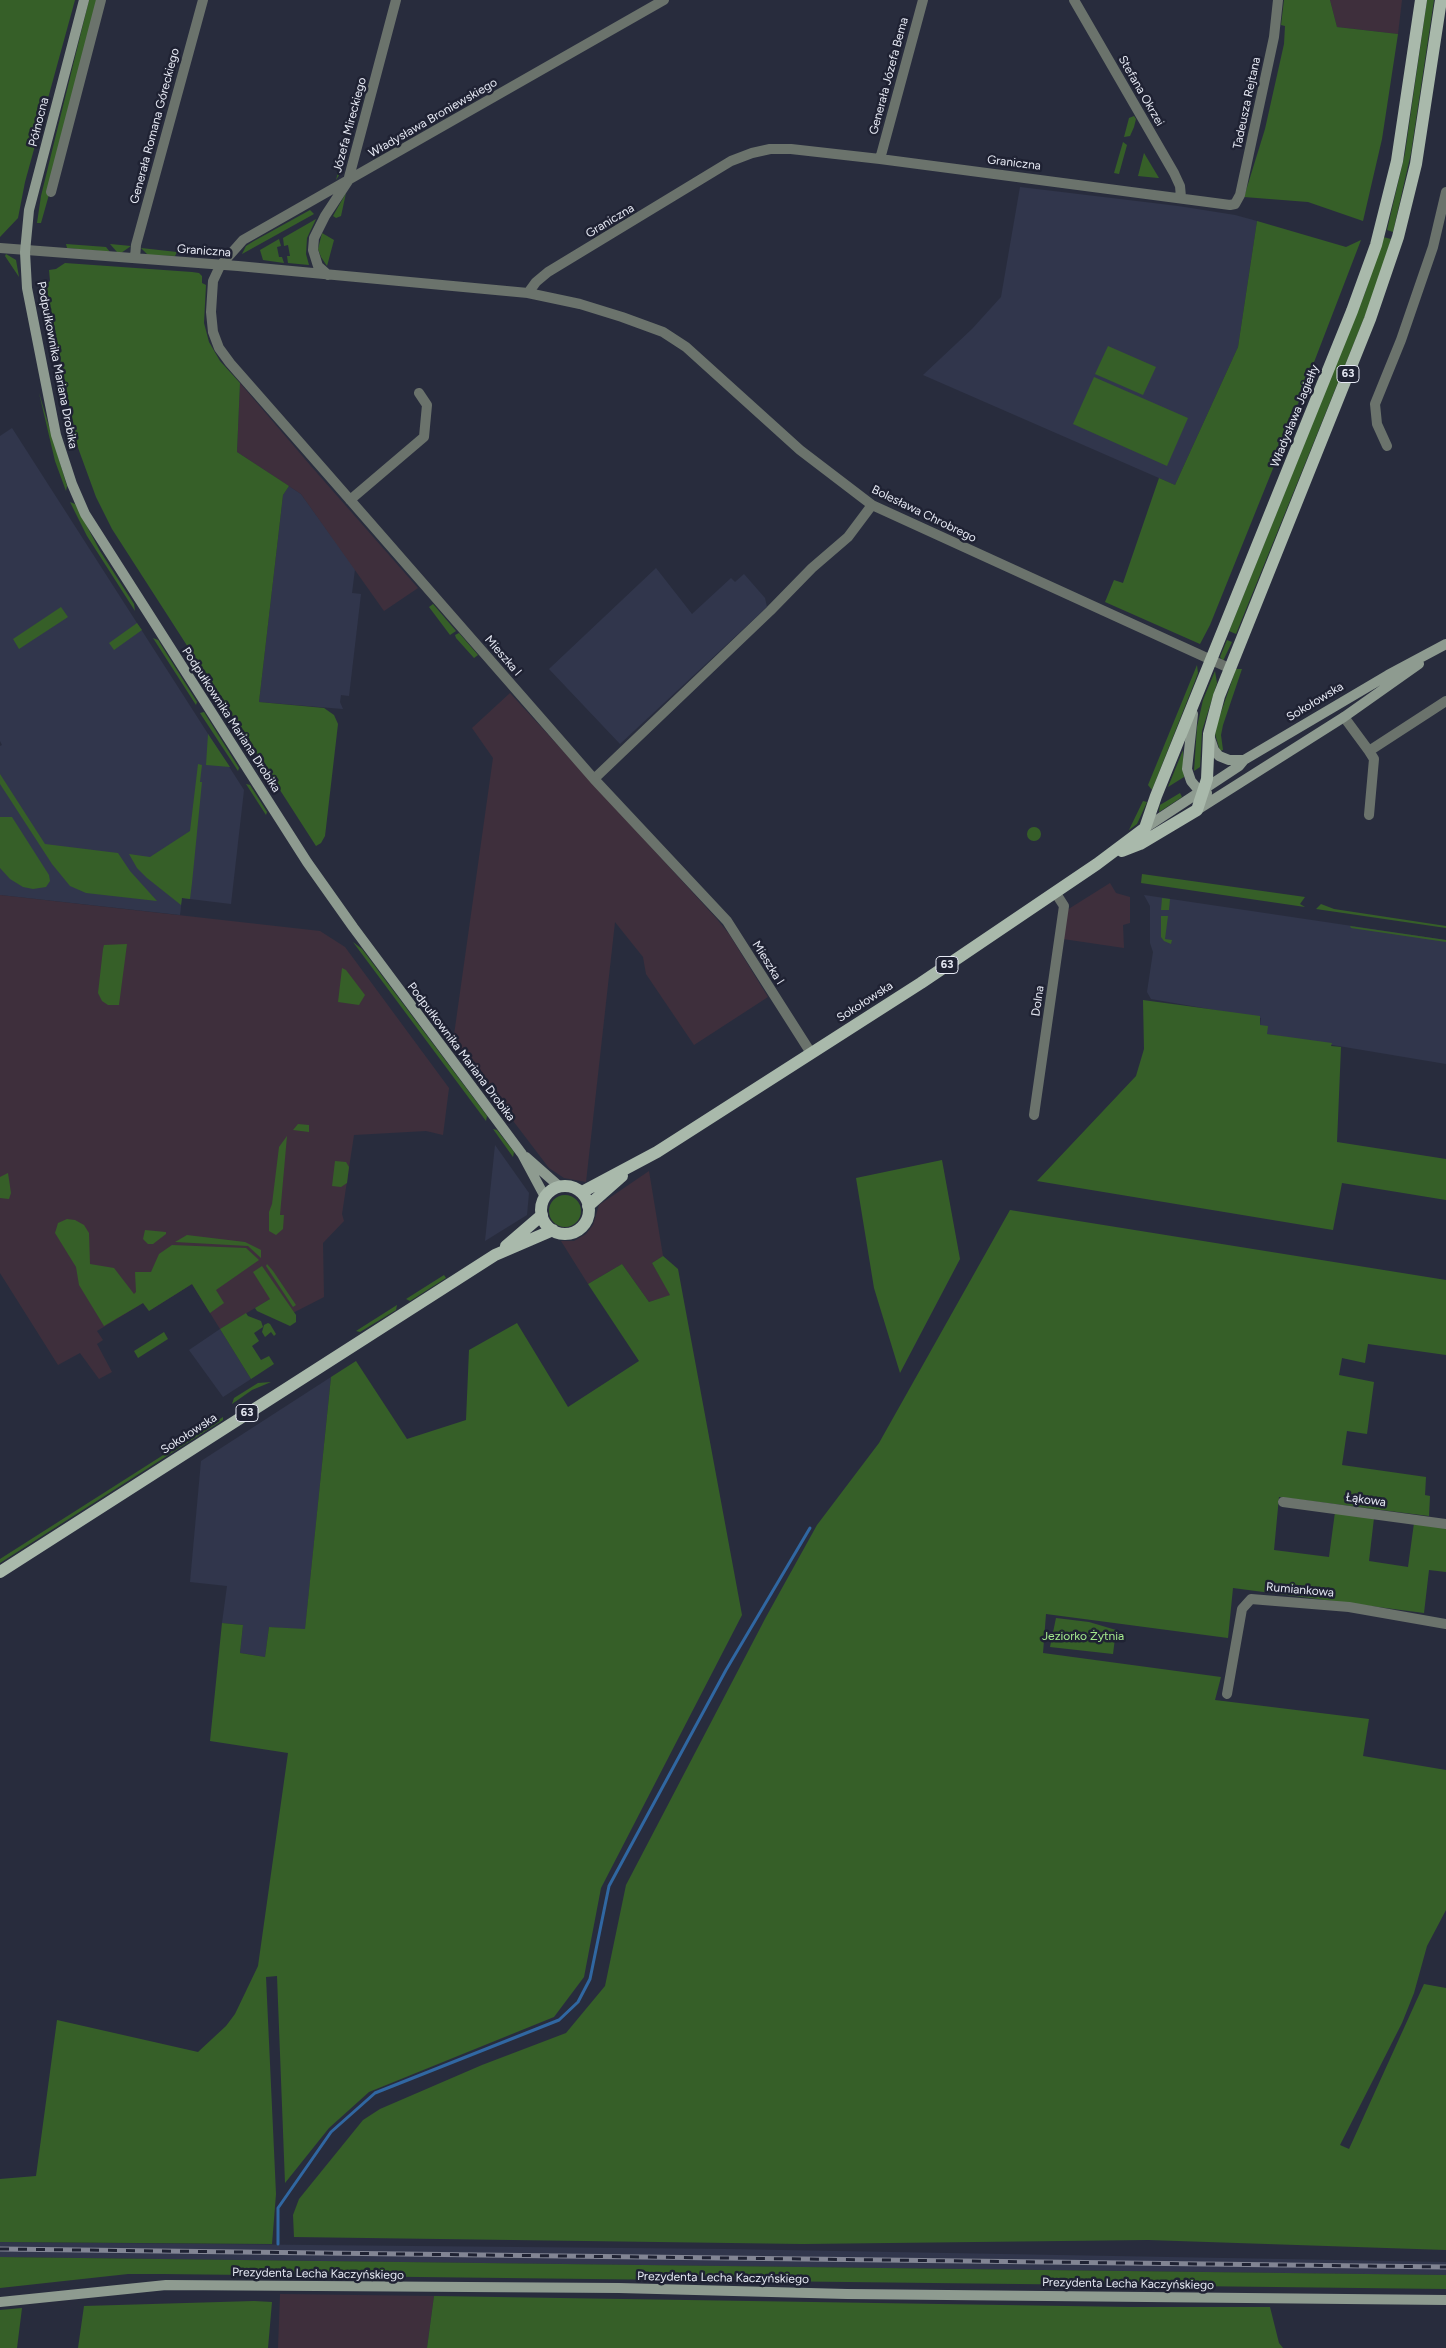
<!DOCTYPE html>
<html>
<head>
<meta charset="utf-8">
<style>
	body { margin:0 }
	canvas { display:block; background:#282c3d }
</style>
</head>
<body>
<canvas width="1446" height="2348"></canvas>
<script>
const context = document.querySelector('canvas').getContext('2d');
context.lineJoin = 'round';
function fillPath(path, color) { context.fillStyle = color; context.fill(path, 'evenodd'); }
const toPath = rows => new Path2D(rows.map(r => 'M' + r).join(''));
function stroke(path, color, width, dash) { context.strokeStyle = color; context.lineWidth = width; context.lineCap = dash ? 'butt' : 'round'; context.setLineDash(dash || []); context.stroke(path); }
function write(font, color, halo, rows, align = 'center') {
  context.font = font + ' Figtree,sans-serif'; context.lineWidth = 5; context.setLineDash([]); context.textBaseline = 'middle'; context.strokeStyle = halo; context.fillStyle = color; for (const [text, x, y, turn = 0] of rows) {
    context.save(); context.translate(x, y); context.rotate((+turn || 0) * Math.PI / 180); context.textAlign = isNaN(turn) ? turn : align; if (halo) context.strokeText(text, 0, 0); context.fillText(text, 0, 0); context.restore();
  }
}
const built = toPath([
	[1020,187,1178,206,1235,215,1257,221,1238,347,1175,485,923,375,972,329,1001,297],
	[12,428,244,790,231,904,182,898,180,915,0,895,0,746,2,745,0,741,0,436],
	[289,486,301,494,355,569,352,593,361,594,349,696,341,695,340,702,343,709,259,702,283,495],
	[656,568,692,614,731,578,735,582,744,574,765,598,767,607,620,744,549,669],
	[1144,895,1446,940,1446,1064,1267,1034,1260,1025,1261,1018,1151,999,1147,992,1153,952,1150,943,1150,906],
	[495,1145,529,1193,527,1215,485,1241],
	[220,1329,251,1379,223,1397,189,1350],
	[331,1377,305,1630,269,1627,265,1657,240,1653,243,1625,222,1623,227,1586,190,1582,201,1461],
	[0,2242,726,2249,1446,2262,1446,2275,0,2257]
]);
const industrial = toPath([
	[1330,0,1402,0,1398,34,1337,27],
	[240,383,310,465,418,588,384,611,301,494,237,452],
	[510,693,716,918,729,934,768,997,694,1045,646,974,643,957,615,922,586,1182,564,1178,549,1168,453,1042,493,758,472,728],
	[1110,883,1116,893,1130,897,1130,923,1123,925,1124,948,1063,939,1067,910],
	[0,895,320,931,345,947,449,1088,443,1135,426,1131,354,1135,342,1214,344,1221,323,1243,324,1297,283,1318,270,1299,220,1329,192,1284,149,1311,143,1303,97,1331,103,1340,97,1344,112,1372,99,1379,80,1353,58,1365,0,1273],
	[649,1171,663,1256,652,1263,671,1295,649,1302,622,1264,588,1284,561,1241,574,1241,586,1234,593,1225,599,1205],
	[280,2294,434,2296,427,2348,278,2348]
]);
const green = toPath([
	[0,0,75,0,25,182,18,218,0,237],
	[89,0,97,0,50,191,41,223,37,223,41,196],
	[1284,0,1330,0,1337,27,1398,34,1382,139,1363,221,1308,202,1244,197,1265,129,1284,44,1285,26,1281,25],
	[1427,0,1434,0,1411,153,1393,232,1387,230,1405,153],
	[358,97,361,100,356,122,353,123,351,122],
	[1134,116,1136,119,1134,127,1130,136,1124,137,1129,118],
	[1123,142,1127,145,1119,174,1114,173],
	[1144,153,1159,178,1158,178,1138,176],
	[343,154,346,157,343,169,336,180],
	[346,193,341,216,336,218,333,216],
	[310,210,314,214,242,254,246,246,254,241],
	[316,219,307,238,306,254,309,265,288,263,287,256,290,256,288,245,284,246,283,238],
	[1257,221,1346,247,1361,240,1276,461,1210,625,1200,644,1105,602,1114,580,1123,583,1159,478,1175,485,1238,347],
	[322,233,334,240,327,266,321,257,318,249],
	[1383,237,1391,239,1373,296,1236,634,1229,631,1365,293],
	[279,239,281,246,277,247,279,257,282,257,284,263,263,260,260,250],
	[66,244,106,247,110,252,67,248],
	[110,244,131,246,121,253,117,252],
	[141,248,177,252,175,256,148,255],
	[6,254,16,260,19,277,5,256],
	[65,263,192,272,199,273,202,276,202,283,206,285,204,323,209,342,220,361,240,383,237,452,289,486,283,495,259,702,324,708,334,715,338,724,325,836,321,843,316,846,112,529,96,497,77,445,46,285,50,281,49,270,56,269],
	[1108,346,1156,367,1143,395,1095,374],
	[1094,377,1188,418,1167,466,1073,424],
	[39,393,67,486,66,491,55,461],
	[70,502,75,504,100,551,134,604,135,611,87,536],
	[433,604,456,631,450,635,429,607],
	[61,607,68,617,19,649,13,639],
	[137,623,142,630,114,650,109,643],
	[459,633,478,655,474,658,456,638,455,635],
	[153,638,158,640,197,702,196,705],
	[1227,640,1232,642,1223,661,1220,657],
	[1197,665,1198,673,1195,681,1152,790,1148,785],
	[1236,669,1242,669,1223,725,1221,735,1223,750,1220,751,1215,734,1217,724],
	[1215,671,1217,683,1202,731,1200,767,1194,771,1197,727,1203,700],
	[204,712,239,768,238,771,200,713],
	[208,734,230,767,206,765],
	[1183,750,1184,777,1168,787],
	[198,764,202,765,200,782,202,782,192,883,190,899,182,898,181,905,147,878,137,868,129,854,150,857,190,831],
	[0,774,45,844,118,853,130,871,157,901,86,893,70,886,52,864,0,784],
	[246,784,250,785,267,812,266,815],
	[1180,793,1182,797,1159,812,1160,805],
	[1143,801,1147,802,1137,824,1129,830],
	[0,817,12,817,49,875,50,881,46,887,33,889,23,887,10,879,0,868],
	'1027 834a7 7 0 1 1 14 0a7 7 0 1 1-14 0Z',
	[1142,874,1305,897,1300,904,1305,907,1141,883],
	[1162,898,1170,899,1169,910,1161,910],
	[1321,904,1334,909,1446,926,1446,928,1316,909],
	[1161,916,1168,916,1165,939,1172,940,1171,944,1164,941,1161,937],
	[1350,926,1446,940,1446,942,1351,928],
	[353,942,362,949,487,1116,486,1121],
	[127,944,119,1005,108,1005,102,1001,98,993,103,949,104,945],
	[342,968,346,970,365,995,359,1005,338,1002],
	[1143,1000,1260,1016,1260,1025,1268,1026,1267,1034,1332,1043,1331,1046,1341,1047,1337,1142,1446,1159,1446,1200,1342,1183,1333,1230,1037,1181,1136,1076,1144,1049],
	[298,1124,309,1125,309,1132,293,1130],
	[493,1129,497,1130,514,1152,513,1157],
	[287,1136,280,1215,284,1215,283,1229,276,1235,269,1231,269,1212,272,1204,279,1147],
	[942,1160,960,1259,900,1373,874,1288,856,1178],
	[335,1161,346,1162,349,1167,347,1183,341,1187,332,1186],
	[8,1173,11,1193,9,1199,0,1198,0,1177],
	'549 1211a16 16 0 1 1 32 0a16 16 0 1 1-32 0Z',
	[1010,1210,1446,1280,1446,1355,1368,1344,1365,1363,1342,1358,1339,1375,1374,1382,1367,1434,1347,1431,1342,1465,1426,1477,1425,1495,1430,1496,1429,1516,1279,1497,1274,1550,1329,1557,1335,1512,1374,1518,1369,1561,1408,1567,1414,1523,1446,1527,1446,1572,1429,1570,1424,1613,1233,1588,1228,1638,1046,1614,1043,1653,1221,1677,1215,1700,1369,1719,1363,1756,1446,1770,1446,1910,1427,1946,1414,1993,1402,2023,1340,2145,1349,2149,1424,1984,1446,1988,1446,2250,1148,2240,803,2244,294,2237,293,2215,299,2199,363,2120,380,2109,482,2065,566,2033,605,1986,626,1885,766,1617,817,1525,879,1443],
	[67,1219,75,1220,84,1225,89,1233,90,1264,114,1268,134,1294,136,1292,135,1272,151,1272,159,1254,172,1245,246,1248,259,1260,216,1290,224,1303,210,1313,192,1284,149,1311,143,1303,104,1326,79,1285,76,1267,55,1233,58,1223],
	[145,1230,166,1232,166,1234,153,1244,148,1244,143,1239],
	[187,1235,245,1242,261,1250,261,1258,248,1246,175,1242],
	[663,1256,678,1269,742,1615,601,1888,584,1977,554,2017,369,2092,329,2128,285,2183,277,1976,266,1977,276,2194,272,2244,0,2242,0,2179,36,2176,57,2020,198,2052,226,2026,235,2014,258,1966,288,1753,210,1741,222,1623,243,1625,240,1653,265,1657,269,1627,305,1629,331,1377,356,1361,407,1439,466,1420,469,1350,517,1323,568,1407,639,1361,588,1284,622,1264,649,1302,670,1295,652,1263],
	[267,1264,273,1271,296,1305,293,1307,266,1266],
	[262,1266,296,1315,296,1322,290,1326,257,1311,255,1308,270,1299,253,1272],
	[444,1275,446,1278,410,1301,406,1299],
	[397,1305,396,1310,360,1332,356,1331],
	[246,1313,248,1316,261,1321,263,1327,254,1333,259,1341,252,1346,261,1360,269,1356,274,1364,251,1379,220,1329],
	[268,1323,270,1324,276,1334,274,1336,271,1332,265,1337,262,1332,264,1325],
	[164,1332,168,1339,138,1358,134,1351],
	[271,1382,252,1390,232,1404,234,1398,258,1383],
	[223,1417,223,1420,0,1563,0,1559],
	[1056,1618,1089,1622,1116,1630,1113,1654,1050,1647],
	[0,2257,1446,2275,1446,2289,163,2274,128,2274,0,2288],
	[434,2296,1129,2307,1270,2307,1279,2343,1283,2348,427,2348],
	[254,2301,272,2302,268,2348,78,2348,84,2306],
	[22,2308,17,2348,0,2348,0,2310]
]);
const stream = toPath([
	[278,2244,278,2208,331,2132,375,2093,559,2020,578,2002,590,1979,609,1886,726,1670,810,1528]
]);
const street = toPath([
	[664,0,243,240,220,266,213,281,211,312,213,332,219,348,230,363,324,470,594,779,727,921,811,1053],
	[1074,0,1174,173,1180,186,1181,197],
	[880,159,923,0],
	[51,192,101,0],
	[0,248,238,266,528,293,580,304,622,317,663,332,686,347,800,450,872,505,1229,668],
	[135,258,136,245,203,0],
	[328,275,318,266,313,250,314,238,325,216,348,181,396,0],
	[528,293,536,282,548,272,731,161,752,153,770,149,791,149,880,159,1230,205,1235,204,1240,195,1274,37,1278,0],
	[1387,446,1377,424,1375,404,1401,340,1433,247,1446,192],
	[350,500,424,437,427,405,419,393],
	[1344,717,1369,751,1446,701],
	[594,779,770,611,812,568,848,537,872,505],
	[1369,815,1374,759,1369,751],
	[1034,1115,1064,906,1055,892],
	[1283,1502,1446,1524],
	[1227,1694,1242,1609,1251,1599,1349,1607,1446,1624]
]);
const secondary = toPath([
	[84,0,29,210,25,252,27,288,56,435,72,484,85,514,307,862,353,927,522,1154,545,1197],
	[1193,714,1187,769,1191,781,1196,787,1207,793],
	[1210,738,1214,750,1219,756,1229,760,1244,760],
	[1197,810,1344,717,1419,664],
	[1145,828,1239,766,1244,760,1388,675,1446,644],
	[526,1157,560,1187],
	[0,2302,166,2285,619,2288,847,2294,1446,2300]
]);
const primary = toPath([
	[1122,851,1140,844,1197,810,1207,779,1209,734,1219,696,1370,319,1398,237,1416,164,1441,0],
	'541 1210a24 24 0 1 1 48 0a24 24 0 1 1-48 0Z',
	[582,1192,657,1152,921,983,1097,864,1145,828,1156,796,1352,311,1376,245,1397,161,1421,0],
	[588,1206,622,1176],
	[506,1246,542,1215],
	[0,1572,495,1255,553,1230]
]);
const rail = toPath([
	[0,2249,1446,2267]
]);
const shields = [
	[1348,374,22],
	[947,965,22],
	[247,1413,22]
];
const shieldNames = [
	["63",1348,374],
	["63",947,965],
	["63",247,1413]
];
const streetNames = [
	["Generała Józefa Bema",889,76,-75],
	["Stefana Okrzei",1141,91,60],
	["Tadeusza Rejtana",1247,103,-78],
	["Władysława Broniewskiego",433,118,-30],
	["Północna",39,122,-76],
	["Józefa Mireckiego",350,125,-75],
	["Generała Romana Góreckiego",155,126,-75],
	["Graniczna",1014,163,7],
	["Graniczna",610,221,-31],
	["Graniczna",204,251,4],
	["Podpułkownika Mariana Drobika",57,365,79],
	["Władysława Jagiełły",1295,416,-68],
	["Bolesława Chrobrego",924,514,26],
	["Mieszka I",503,656,49],
	["Sokołowska",1315,702,-31],
	["Podpułkownika Mariana Drobika",231,720,57],
	["Mieszka I",768,963,58],
	["Dolna",1038,1001,-82],
	["Sokołowska",865,1002,-33],
	["Podpułkownika Mariana Drobika",461,1052,53],
	["Sokołowska",189,1434,-33],
	["Łąkowa",1366,1500,8],
	["Rumiankowa",1300,1590,5],
	["Prezydenta Lecha Kaczyńskiego",318,2274,1],
	["Prezydenta Lecha Kaczyńskiego",723,2278,1],
	["Prezydenta Lecha Kaczyńskiego",1128,2284,1]
];
const parkNames = [
	["Jeziorko Żytnia",1083,1636]
];
fillPath(built, '#31364c');
fillPath(industrial, '#3e2f3c');
fillPath(green, '#365f28');
stroke(stream, '#3067a2', 3);
stroke(street, '#6b736c', 10);
stroke(secondary, '#8e9b90', 10);
stroke(primary, '#a9b9ab', 12);
stroke(rail, '#828594', 5);
stroke(rail, '#1f2233', 3, [9]);
for (const [x, y, w] of shields) { const box = new Path2D(); box.roundRect(x - w / 2, y - 8.5, w, 17, 4); context.fillStyle = '#1f2233'; context.fill(box); stroke(box, '#e6e9f4', 1); }
write('bold 11px', '#e6e9f4', null, shieldNames);
write('12px', '#e6e9f4', '#1f2233', streetNames);
write('12px', '#a4e98d', '#1f2233', parkNames);
</script>
</body>
</html>
